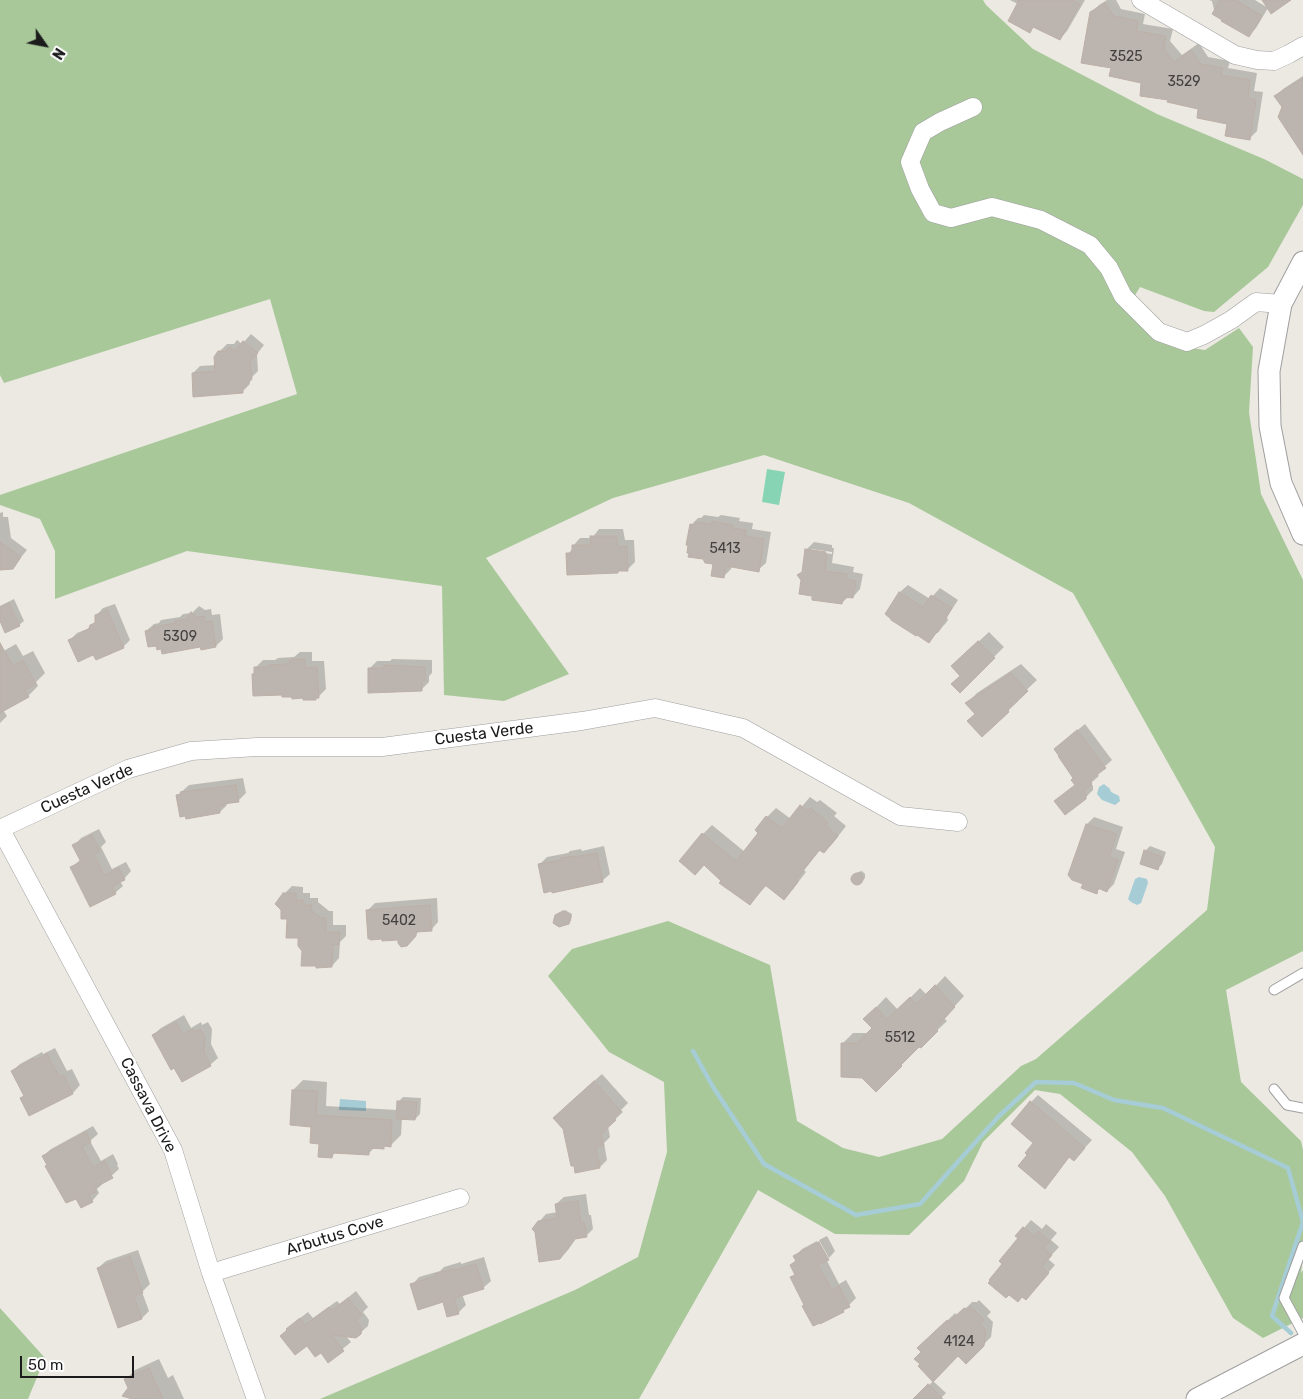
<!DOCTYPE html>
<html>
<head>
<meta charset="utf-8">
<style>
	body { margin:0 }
	#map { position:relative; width:1303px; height:1399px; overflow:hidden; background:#ece9e2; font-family:Rubik,sans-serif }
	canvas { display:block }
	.north { position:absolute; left:20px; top:20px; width:50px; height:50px; -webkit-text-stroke:4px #fff; paint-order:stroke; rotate:123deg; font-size:14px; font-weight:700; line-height:20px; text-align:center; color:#1b1b1b }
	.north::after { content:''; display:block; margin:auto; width:18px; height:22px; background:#1b1b1b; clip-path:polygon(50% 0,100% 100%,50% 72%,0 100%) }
	.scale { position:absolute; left:20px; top:1356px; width:114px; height:22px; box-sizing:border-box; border:2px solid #1b1b1b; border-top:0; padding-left:6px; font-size:15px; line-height:18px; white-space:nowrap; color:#1b1b1b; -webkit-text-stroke:4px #fff; paint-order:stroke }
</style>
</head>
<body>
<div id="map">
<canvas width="1303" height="1399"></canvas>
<div class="north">N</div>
<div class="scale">50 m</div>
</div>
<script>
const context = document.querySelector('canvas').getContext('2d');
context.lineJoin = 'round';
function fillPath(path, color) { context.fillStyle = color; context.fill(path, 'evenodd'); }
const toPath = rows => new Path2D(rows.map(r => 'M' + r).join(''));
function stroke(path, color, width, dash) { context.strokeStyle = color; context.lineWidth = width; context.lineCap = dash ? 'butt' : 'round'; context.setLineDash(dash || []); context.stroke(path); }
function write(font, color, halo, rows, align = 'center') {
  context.font = font + ' Rubik,sans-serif'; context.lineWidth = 5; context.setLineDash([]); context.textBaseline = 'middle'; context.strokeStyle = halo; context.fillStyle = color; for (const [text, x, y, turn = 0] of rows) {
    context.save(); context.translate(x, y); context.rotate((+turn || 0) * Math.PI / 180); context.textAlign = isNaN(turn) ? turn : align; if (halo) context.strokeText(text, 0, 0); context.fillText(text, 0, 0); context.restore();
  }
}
const forest = toPath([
	[0,0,983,0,986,5,1033,49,1157,114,1264,159,1303,179,1303,205,1268,267,1214,312,1204,311,1140,287,1128,307,1177,346,1205,350,1239,328,1253,347,1249,412,1261,494,1303,580,1303,951,1226,990,1241,1082,1301,1141,1303,1150,1303,1256,1301,1273,1303,1270,1303,1318,1263,1338,1233,1318,1165,1196,1132,1152,1060,1094,1035,1090,983,1142,964,1181,909,1235,835,1234,758,1190,639,1399,320,1399,575,1290,638,1257,667,1152,664,1082,609,1052,548,976,572,949,668,921,770,965,797,1121,843,1148,879,1157,942,1139,1021,1066,1036,1059,1207,910,1215,847,1073,593,909,503,764,455,613,498,486,558,569,674,504,701,444,695,442,586,187,551,55,599,55,551,40,519,0,505,0,495,297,394,270,299,4,383,0,375],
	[0,1308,45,1358,28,1399,0,1399]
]);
const pitch = toPath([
	[767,469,785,472,779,505,762,502]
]);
const water = toPath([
	[1104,784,1110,789,1111,792,1119,796,1120,801,1115,805,1102,800,1097,794,1099,787],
	[1139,877,1147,879,1148,883,1141,903,1137,905,1131,902,1128,899,1135,879],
	[340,1099,366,1101,366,1111,339,1110]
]);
const shadow = toPath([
	[1010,0,1085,0,1067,31,1060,39,1034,26,1029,31,1018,4],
	[1107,0,1116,0,1121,9,1145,14,1143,24,1173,29,1170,41,1182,55,1199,43,1208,57,1230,61,1228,68,1257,73,1254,91,1263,92,1257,131,1249,139,1228,123,1200,108,1169,99,1142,82,1112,67,1091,13,1099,5],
	[1209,0,1255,0,1268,8,1256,28,1249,36,1215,14,1212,1],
	[1303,76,1303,142,1276,96,1283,89],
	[251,334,264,345,257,354,258,371,249,380,250,384,242,392,193,373,200,366,216,365,219,352,227,344,234,344,237,340,242,344],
	[3,512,3,517,8,517,11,538,27,550,12,568,0,569,0,513],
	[704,515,718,517,721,515,740,518,739,521,753,523,752,529,771,532,766,563,758,570,732,566,731,569,724,576,691,525,698,518,701,518],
	[599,529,623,529,625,540,634,540,635,562,627,570,620,570,617,572,568,554,573,548,573,546,580,538,592,538],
	[814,542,832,545,832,548,834,548,832,563,854,567,853,572,863,574,860,589,853,597,849,596,842,603,803,571,806,550],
	[811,549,832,552,832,554,811,551],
	[908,585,930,599,940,588,958,600,947,617,948,620,946,623,929,641,886,614,900,592],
	[14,599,24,621,19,625,0,618,0,606],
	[115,604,130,640,123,647,94,653,70,640,77,633,87,629,93,624,96,621,96,616,103,608],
	[199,606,205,610,211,609,212,615,220,614,223,639,216,646,162,647,146,631,154,624,159,623,161,620,180,617,183,614,192,613],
	[989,632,1004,647,960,691,963,656],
	[16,644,23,656,33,651,45,673,36,682,38,686,28,696,3,710,7,716,0,723,0,653],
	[300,652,312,652,312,661,324,661,326,689,316,699,305,697,253,674,255,672,255,668,263,660,275,660,278,658,294,657],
	[392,659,432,660,432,673,429,676,429,682,421,690,369,669,377,661,390,661],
	[1021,664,1037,680,1017,699,1018,701,982,736,977,713,967,703,977,693],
	[1085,724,1112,760,1097,773,1099,776,1091,783,1093,786,1093,790,1085,798,1056,801,1076,784,1063,742],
	[243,778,246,793,238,801,227,802,227,805,220,812,177,796,189,785],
	[810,797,817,802,820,800,837,813,834,816,846,826,833,843,824,852,821,849,804,870,806,872,793,889,784,898,767,885,750,904,723,880,703,834,712,825,745,852,760,832,767,817,776,808,791,819],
	[1094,817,1123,827,1116,849,1125,852,1114,884,1107,891,1101,888,1096,892,1087,824],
	[99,829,106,842,101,847,112,869,126,862,131,871,124,879,120,881,123,886,115,893,71,868,81,859,74,846,81,838],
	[604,846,610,874,602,881,539,865,547,857,568,853,570,851,581,849,582,851],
	[1150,846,1166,852,1162,864,1158,868,1145,851],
	[862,871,865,874,865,878,860,884,856,885,853,882,852,878,858,872],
	[292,886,303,887,303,893,310,893,310,898,318,898,318,902,329,911,333,911,333,925,346,925,346,936,340,942,339,958,332,966,303,951,299,937,288,917,284,894],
	[437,898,438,922,431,930,420,930,414,937,399,939,367,911,375,903],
	[565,910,572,914,571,921,568,923,556,915],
	[945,976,964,996,944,1018,947,1021,921,1046,919,1045,910,1054,911,1055,876,1090,843,1043,853,1033,868,1033,874,1028,865,1019,886,997,898,1010,920,988,927,995],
	[184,1015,191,1028,201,1022,202,1025,208,1022,212,1029,211,1044,218,1058,210,1065,153,1035,161,1028],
	[55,1048,67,1071,72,1069,80,1085,73,1093,30,1114,25,1095,12,1071,20,1064,42,1052,43,1054],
	[602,1074,628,1103,621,1110,623,1112,608,1126,610,1137,604,1143,607,1160,600,1167,562,1110],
	[303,1080,327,1082,326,1106,397,1110,398,1102,403,1097,421,1098,420,1114,415,1119,402,1118,401,1135,391,1145,385,1145,383,1147,375,1147,368,1154,336,1152,332,1156,321,1143,293,1090],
	[1038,1095,1092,1140,1081,1152,1070,1156,1052,1180,1029,1154,1035,1143,1031,1102],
	[93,1126,98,1134,90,1141,101,1161,113,1154,118,1164,117,1165,119,1169,97,1189,99,1193,92,1201,77,1197,48,1165,43,1156,51,1149],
	[586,1194,589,1215,591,1215,593,1229,586,1236,577,1237,568,1250,560,1258,539,1222,546,1214,558,1212,556,1204,564,1197],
	[1031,1220,1042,1229,1046,1224,1057,1233,1051,1240,1059,1247,1048,1259,1055,1265,1026,1298,1004,1264,1020,1238,1017,1236],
	[827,1236,835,1251,829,1258,819,1240],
	[817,1241,826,1258,829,1258,826,1259,839,1284,846,1280,856,1298,843,1311,805,1304,791,1278,796,1273,791,1265,797,1259,795,1256,802,1249],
	[138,1250,150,1284,142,1292,149,1311,142,1318,98,1268,106,1261],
	[484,1257,491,1281,483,1288,462,1294,466,1305,458,1313,444,1301,412,1285,419,1277,440,1271,444,1267,461,1262,461,1264],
	[356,1291,368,1307,363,1312,369,1320,368,1326,360,1333,345,1335,351,1342,328,1361,321,1351,307,1344,282,1336,295,1322,308,1312,313,1318,337,1301,340,1304],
	[979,1300,991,1312,987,1316,993,1322,991,1337,966,1362,936,1332,955,1313,958,1316,972,1302,977,1302],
	[159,1359,168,1378,173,1375,184,1399,136,1399,125,1380,135,1370],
	[933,1381,946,1393,940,1399,922,1399,918,1396]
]);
const stream = toPath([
	[693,1051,713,1087,764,1164,856,1215,920,1204,999,1116,1036,1082,1074,1083,1114,1100,1163,1108,1288,1168,1303,1222,1272,1316,1291,1333]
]);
const building = toPath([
	[1019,0,1073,0,1080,4,1060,40,1033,27,1030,33,1008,21,1019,0],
	[1220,0,1236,0,1262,16,1249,37,1221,21,1222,20,1212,14,1220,0],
	[1262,0,1291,0,1271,14,1262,0],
	[1105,3,1114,16,1138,21,1136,31,1166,36,1164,49,1174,62,1191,50,1201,64,1223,68,1221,75,1250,80,1248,98,1256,100,1250,140,1225,136,1227,124,1197,118,1198,109,1167,102,1168,100,1140,96,1141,83,1109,76,1111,68,1081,63,1090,12,1105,3],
	[1303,78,1303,155,1278,117,1282,107,1274,96,1303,78],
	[243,341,258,353,250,362,252,379,243,389,243,393,193,397,192,373,215,371,214,357,218,351,226,351,229,347,235,351,243,341],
	[712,521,733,525,732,528,746,530,746,536,764,539,759,572,726,566,724,578,711,576,713,564,705,563,703,559,688,557,689,553,687,553,688,545,686,545,690,524,695,525,696,522,712,524,712,521],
	[590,536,616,536,618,547,627,546,628,571,618,571,618,573,567,575,566,553,572,553,572,545,591,545,590,536],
	[0,542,21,557,13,569,0,570,0,542],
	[805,549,826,552,825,555,827,555,825,571,847,574,846,579,856,581,853,598,843,597,842,604,812,600,812,596,799,594,801,580,797,575,802,572,805,549],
	[899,592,923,607,931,595,952,608,941,626,941,628,938,632,936,633,929,643,917,635,916,636,891,620,891,619,885,614,899,592],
	[9,603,20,626,5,633,0,621,0,607,9,603],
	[107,610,124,648,96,660,93,655,78,662,68,640,82,634,82,632,89,629,90,625,95,623,95,615,107,610],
	[191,612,197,617,204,616,205,622,212,621,216,647,201,650,200,647,162,654,161,649,157,650,156,646,148,647,145,631,153,629,153,627,175,623,175,621,186,619,191,612],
	[978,641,995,658,960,693,951,684,960,676,951,666,978,641],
	[0,643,13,666,23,660,36,684,25,690,29,697,0,713,0,643],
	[292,659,305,659,305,668,317,667,319,698,316,698,316,700,303,700,303,698,292,699,292,697,282,697,282,695,253,696,252,674,254,674,254,667,267,667,269,665,286,664,292,659],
	[384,665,425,667,425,681,422,681,422,691,368,693,368,668,384,668,384,665],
	[1011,673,1028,691,1008,710,1009,712,982,737,967,721,975,714,965,703,1011,673],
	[1077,730,1106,768,1090,780,1092,784,1084,791,1086,794,1086,799,1065,815,1054,801,1075,785,1071,780,1073,778,1058,756,1059,756,1054,749,1077,730],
	[236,785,239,802,223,804,224,806,219,806,220,813,186,819,185,816,180,817,176,795,181,794,180,792,236,785],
	[800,805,808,811,810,808,828,822,826,826,838,836,824,853,819,850,796,880,798,882,784,900,765,885,750,905,719,883,721,881,704,865,695,875,679,861,702,833,736,861,758,833,755,830,766,816,782,828,800,805],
	[1086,824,1117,834,1109,857,1118,860,1107,892,1098,888,1097,894,1081,888,1083,884,1072,880,1068,875,1086,824],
	[92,835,100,851,94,854,104,875,119,868,125,880,112,886,116,894,90,907,70,867,81,862,72,845,92,835],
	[1144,850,1162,857,1158,870,1140,864,1144,850],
	[597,853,603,882,552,893,552,891,544,893,538,864,562,860,561,858,574,856,574,857,597,853],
	'851 879a6 6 0 1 1 12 0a6 6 0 1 1-12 0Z',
	[283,893,296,893,296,900,303,900,303,905,312,905,311,910,321,918,326,918,326,932,340,932,339,945,333,944,332,967,316,968,316,966,301,966,302,951,298,946,298,938,286,938,287,919,281,919,281,910,275,904,283,893],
	[430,905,432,931,416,932,416,936,407,946,401,947,398,943,398,940,382,941,382,939,370,940,370,938,368,939,366,910,430,905],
	[563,911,571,916,569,924,559,927,553,923,555,915,563,911],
	[935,985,955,1007,935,1029,938,1031,921,1048,919,1047,901,1065,902,1066,876,1092,862,1078,841,1077,841,1043,857,1043,872,1028,863,1019,876,1007,887,1019,910,997,916,1004,935,985],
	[176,1022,183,1034,193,1029,195,1032,200,1029,205,1037,204,1052,211,1066,182,1082,174,1068,171,1070,152,1035,176,1022],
	[47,1054,60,1077,64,1075,73,1094,29,1116,20,1098,24,1096,11,1071,34,1058,35,1060,47,1054],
	[594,1081,621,1111,614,1118,616,1120,601,1134,604,1145,596,1147,600,1168,575,1173,574,1166,571,1166,563,1129,553,1118,594,1081],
	[292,1090,318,1091,316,1115,392,1120,391,1147,384,1146,384,1149,369,1148,369,1155,333,1153,332,1158,318,1157,319,1144,310,1143,311,1127,290,1125,292,1090],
	[397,1101,417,1102,415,1120,396,1119,397,1101],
	[1030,1101,1085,1148,1074,1161,1069,1157,1045,1189,1018,1166,1027,1155,1025,1153,1033,1143,1011,1124,1030,1101],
	[86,1132,91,1142,82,1147,93,1167,105,1161,111,1173,110,1173,113,1178,94,1188,96,1192,89,1195,93,1202,81,1208,76,1199,66,1203,45,1166,47,1165,42,1156,86,1132],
	[578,1201,581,1222,584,1222,587,1237,575,1239,560,1259,539,1262,535,1232,532,1229,538,1221,557,1218,555,1204,578,1201],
	[1023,1227,1034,1236,1038,1231,1050,1241,1044,1248,1052,1255,1042,1267,1049,1273,1026,1300,1022,1297,1018,1302,1009,1295,1006,1298,988,1283,990,1281,989,1280,1002,1264,999,1261,1018,1238,1015,1236,1023,1227],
	[819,1242,829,1260,818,1265,832,1290,839,1286,850,1307,843,1310,844,1312,820,1324,820,1323,813,1326,802,1306,804,1305,790,1277,795,1275,790,1265,796,1261,793,1256,819,1242],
	[130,1256,143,1293,134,1296,142,1319,118,1328,97,1268,130,1256],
	[476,1264,484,1289,454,1298,459,1314,447,1317,443,1302,418,1310,410,1284,436,1276,435,1274,453,1269,454,1270,476,1264],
	[348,1298,362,1315,356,1320,362,1328,361,1334,356,1338,332,1335,344,1351,328,1363,321,1353,315,1357,307,1346,295,1355,280,1336,287,1330,286,1329,300,1318,305,1325,329,1307,332,1310,348,1298],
	[971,1307,984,1320,980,1324,986,1330,984,1346,966,1364,958,1356,933,1382,918,1366,920,1364,914,1359,921,1352,917,1348,947,1320,949,1322,964,1308,968,1309,971,1307],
	[149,1368,163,1399,132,1399,122,1396,128,1388,124,1379,149,1368],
	[928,1384,943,1399,913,1399,928,1384]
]);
const service = toPath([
	[1274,990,1303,973],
	[1274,1089,1287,1105,1303,1108],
	[1303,1246,1284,1298,1303,1333]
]);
const minor = toPath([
	[1141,0,1235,55,1257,60,1274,61,1289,54,1303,46],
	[973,107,940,122,923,132,910,162,920,189,933,213,951,218,992,207,1041,220,1090,245,1109,268,1123,296,1159,332,1187,342,1204,335,1231,320,1256,302,1281,304],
	[0,828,173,1150,211,1273,256,1399],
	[0,829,128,769,191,751,257,747,382,747,582,721,655,708,743,728,900,816,958,822],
	[211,1273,460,1198]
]);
const tertiary = toPath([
	[1303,262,1281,304,1269,371,1270,426,1281,483,1303,534],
	[1197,1399,1303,1344]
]);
const numberNames = [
	["3525",1126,57],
	["3529",1184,82],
	["5413",725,549],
	["5309",180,637],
	["5402",399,921],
	["5512",900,1038],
	["4124",959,1342]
];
const streetNames = [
	["Cuesta Verde",484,734,-7],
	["Cuesta Verde",87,789,-24],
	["Cassava Drive",148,1105,63],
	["Arbutus Cove",335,1236,-17]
];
fillPath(forest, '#a8c89a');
fillPath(pitch, '#87d4b5');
fillPath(water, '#a6ccd6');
fillPath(shadow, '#0003');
stroke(stream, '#a6ccd6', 4.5);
fillPath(building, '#bcb4af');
stroke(building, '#bcafa6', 1);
stroke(service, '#9f9f9f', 11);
stroke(minor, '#9f9f9f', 19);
stroke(tertiary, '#9f9f9f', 23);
stroke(service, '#fff', 9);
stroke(minor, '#fff', 18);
stroke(tertiary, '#fff', 21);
write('14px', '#434140', null, numberNames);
write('16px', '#1b1b1b', '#fff', streetNames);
</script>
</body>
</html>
